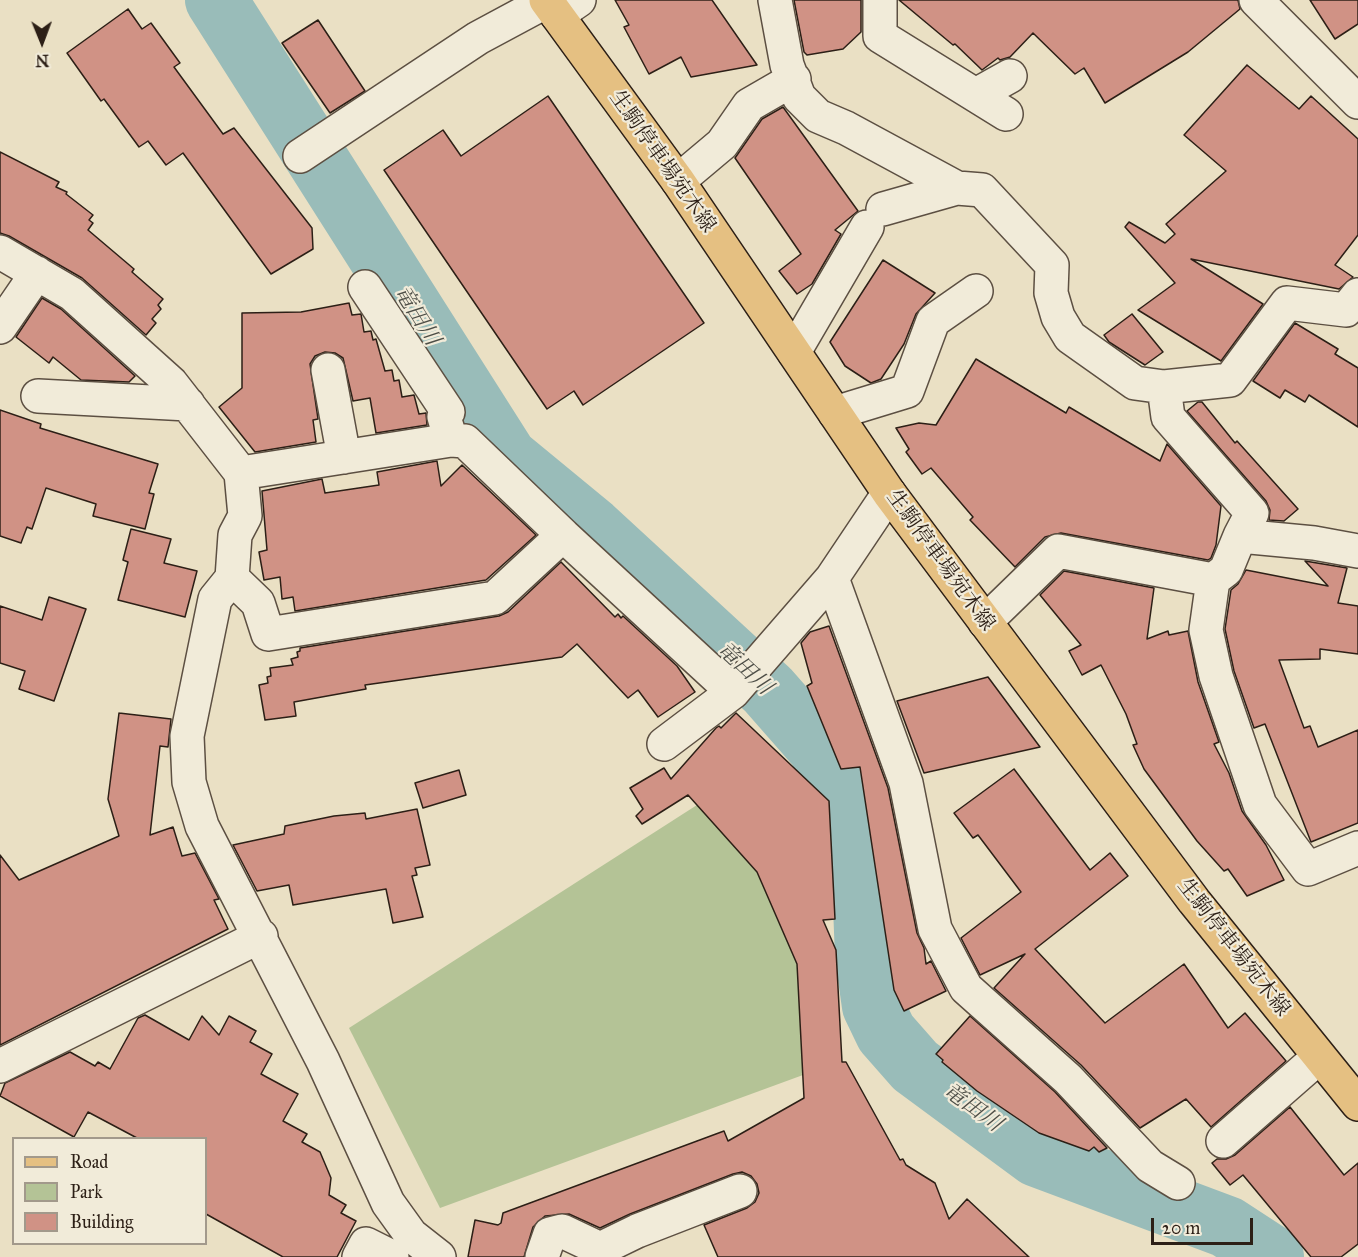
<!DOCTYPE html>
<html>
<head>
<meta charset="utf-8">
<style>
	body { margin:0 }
	#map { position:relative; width:1358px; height:1257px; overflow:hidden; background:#eae0c4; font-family:"IM FELL Great Primer",serif }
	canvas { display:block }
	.legend { position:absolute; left:12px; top:1137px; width:195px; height:108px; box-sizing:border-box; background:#f1ebd9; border:2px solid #a2998b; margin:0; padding:8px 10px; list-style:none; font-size:18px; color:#2c1f16 }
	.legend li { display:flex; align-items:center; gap:12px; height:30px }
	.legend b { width:30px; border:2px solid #a2998b }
	.north { position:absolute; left:12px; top:12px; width:60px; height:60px; -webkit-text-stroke:4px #f1ebd9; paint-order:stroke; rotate:179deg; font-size:16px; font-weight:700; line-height:24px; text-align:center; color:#2c1f16 }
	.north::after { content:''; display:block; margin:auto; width:21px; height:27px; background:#2c1f16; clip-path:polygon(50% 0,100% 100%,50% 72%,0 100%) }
	.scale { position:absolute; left:1151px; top:1218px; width:102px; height:27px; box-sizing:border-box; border:3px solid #2c1f16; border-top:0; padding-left:8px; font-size:18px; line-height:21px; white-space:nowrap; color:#2c1f16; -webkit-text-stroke:4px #f1ebd9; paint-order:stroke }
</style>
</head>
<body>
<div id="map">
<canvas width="1358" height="1257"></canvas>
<ul class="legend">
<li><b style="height:8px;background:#e5c082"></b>Road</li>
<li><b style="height:16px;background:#b4c396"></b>Park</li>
<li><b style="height:16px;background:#d09285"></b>Building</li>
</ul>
<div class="north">N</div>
<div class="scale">20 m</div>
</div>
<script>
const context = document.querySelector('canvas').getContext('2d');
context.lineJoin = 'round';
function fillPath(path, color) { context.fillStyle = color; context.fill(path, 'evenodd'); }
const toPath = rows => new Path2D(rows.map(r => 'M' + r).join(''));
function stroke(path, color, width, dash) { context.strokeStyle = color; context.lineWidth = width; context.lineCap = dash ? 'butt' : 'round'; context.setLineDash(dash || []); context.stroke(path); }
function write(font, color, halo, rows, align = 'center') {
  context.font = font + ' "IM FELL Great Primer","Noto Serif JP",serif'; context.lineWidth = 4.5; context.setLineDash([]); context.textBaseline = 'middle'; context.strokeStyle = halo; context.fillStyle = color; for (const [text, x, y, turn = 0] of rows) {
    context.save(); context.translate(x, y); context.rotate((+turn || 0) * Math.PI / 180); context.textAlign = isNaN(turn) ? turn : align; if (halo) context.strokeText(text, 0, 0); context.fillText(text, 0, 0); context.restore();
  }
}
const green = toPath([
	[697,805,757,872,797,964,803,1075,440,1208,349,1028]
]);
const river = toPath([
	[216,0,507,458,592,528,768,690,818,747,853,814,862,854,866,957,873,1006,886,1033,915,1066,1037,1156,1227,1227,1273,1257]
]);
const building = toPath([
	[615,0,712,0,757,65,691,77,681,57,649,74,624,27,629,25,615,0],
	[794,0,861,0,861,32,843,49,807,55,804,52,794,0],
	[899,0,1238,0,1240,9,1188,52,1105,103,1084,68,1075,74,1033,33,1010,57,1000,60,998,58,982,70,955,44,953,45,899,0],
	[1310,0,1358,0,1358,24,1335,39,1310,0],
	[128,9,142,29,151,23,180,63,174,67,223,134,234,128,312,228,313,249,271,274,183,153,166,165,148,141,139,147,104,99,101,101,67,53,128,9],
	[318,20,365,91,330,113,282,43,318,20],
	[1247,65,1299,109,1311,96,1358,139,1358,235,1335,265,1353,277,1339,289,1191,259,1263,304,1221,361,1138,310,1175,283,1125,227,1129,222,1165,243,1175,234,1166,224,1226,171,1184,135,1247,65],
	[548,96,704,323,583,405,574,391,547,409,384,170,443,130,461,156,548,96],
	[783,107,858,211,835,230,841,234,812,284,797,294,779,271,801,254,735,158,762,119,783,107],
	[0,152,59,182,56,187,67,192,66,194,93,215,89,220,93,223,88,230,134,269,132,272,163,299,158,305,161,309,152,319,156,323,146,335,82,278,9,236,0,233,0,152],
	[883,260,935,293,916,314,904,344,881,379,871,383,845,366,830,342,883,260],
	[42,298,61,309,135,376,129,382,81,380,53,357,49,363,16,337,42,298],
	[349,303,352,315,361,314,364,332,371,331,373,340,376,339,385,371,392,370,394,381,399,380,402,397,414,395,419,414,426,413,427,425,376,433,370,398,353,401,343,358,335,353,325,352,315,356,310,364,318,419,313,420,316,442,255,452,219,407,242,388,242,313,301,312,349,303],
	[1132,314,1163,352,1145,365,1109,342,1104,335,1132,314],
	[1295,323,1338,349,1335,354,1358,368,1358,427,1309,395,1305,402,1285,390,1280,398,1253,381,1295,323],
	[976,359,1066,413,1069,407,1160,461,1167,444,1221,506,1216,545,1211,558,1208,560,1061,533,1045,537,1015,567,970,520,973,517,931,468,922,474,906,452,909,449,896,428,919,423,936,425,976,359],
	[1198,402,1202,402,1235,443,1237,441,1298,509,1284,521,1269,520,1270,510,1266,501,1187,411,1198,402],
	[0,410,41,424,40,428,158,464,149,493,154,494,145,529,93,516,96,504,46,488,32,529,27,527,21,543,0,536,0,410],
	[437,461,441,486,462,465,536,535,486,580,295,611,293,597,282,599,280,577,264,580,259,552,267,550,262,491,322,479,325,493,379,485,377,472,437,461],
	[131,529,171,539,164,563,197,571,185,617,118,600,128,562,123,560,131,529],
	[1305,561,1347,568,1338,603,1358,606,1358,654,1320,649,1320,659,1279,660,1304,728,1310,726,1318,747,1358,730,1358,823,1311,842,1265,724,1254,728,1234,671,1225,629,1231,590,1238,584,1246,570,1328,586,1305,561],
	[561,562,615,617,618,614,621,618,623,616,677,666,695,692,658,717,638,690,628,698,577,644,562,657,365,685,366,689,294,702,296,716,265,720,259,685,268,683,267,677,271,676,270,668,293,665,291,659,298,657,297,652,300,651,300,648,499,616,508,612,561,562],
	[1064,571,1154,588,1147,639,1168,631,1169,635,1188,631,1198,682,1219,742,1214,744,1229,773,1242,811,1266,845,1284,880,1247,896,1228,869,1224,871,1197,841,1144,769,1133,745,1137,744,1126,714,1101,665,1082,675,1069,651,1081,645,1040,595,1064,571],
	[49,597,86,609,54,701,19,689,25,671,0,663,0,606,42,620,49,597],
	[829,626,888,788,917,933,924,948,926,964,931,961,946,991,904,1011,894,990,860,767,841,769,807,686,812,683,801,643,810,632,829,626],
	[988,677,1040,747,924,773,897,701,988,677],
	[119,713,171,719,168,747,160,746,150,835,173,827,182,856,195,853,219,899,214,900,228,929,0,1045,0,855,19,880,119,836,108,799,119,713],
	[736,713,829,801,835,919,823,920,836,950,842,1062,846,1062,900,1160,903,1159,906,1165,935,1183,949,1219,967,1199,1029,1257,718,1257,704,1225,747,1208,755,1202,759,1193,757,1184,751,1176,742,1172,733,1174,630,1214,600,1228,569,1214,545,1216,533,1227,524,1257,468,1257,475,1220,498,1225,501,1223,503,1213,724,1131,728,1141,804,1098,797,964,757,872,688,795,642,824,636,816,643,809,630,788,664,768,671,779,716,728,719,726,721,728,736,713],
	[1014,769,1090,870,1110,853,1128,876,1035,949,1105,1023,1184,964,1228,1028,1245,1013,1286,1061,1211,1127,1186,1099,1140,1128,1081,1065,994,988,1025,954,980,975,961,938,1021,892,978,835,973,838,954,813,1014,769],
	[459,770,466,795,423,808,415,783,459,770],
	[417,809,430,865,415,868,417,875,412,876,423,917,393,923,386,889,293,905,289,885,257,891,233,845,284,834,285,826,334,816,365,813,366,819,417,809],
	[145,1015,189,1040,202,1016,219,1035,229,1016,256,1031,250,1042,272,1054,261,1074,298,1094,283,1121,307,1134,302,1142,320,1152,331,1178,329,1195,346,1205,341,1213,356,1221,337,1257,283,1257,206,1214,206,1138,137,1138,88,1112,74,1137,0,1096,5,1083,70,1052,95,1066,98,1062,110,1069,138,1018,145,1015],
	[970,1016,1055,1092,1107,1148,1099,1152,1094,1147,1089,1151,1039,1133,977,1091,942,1062,943,1060,936,1054,970,1016],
	[1290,1107,1344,1175,1358,1163,1358,1244,1341,1257,1311,1257,1243,1175,1230,1185,1212,1163,1217,1159,1226,1159,1235,1155,1290,1107]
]);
const minor = toPath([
	[775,0,787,65,799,97,818,116,846,128,957,188,982,190,1052,265,1051,293,1058,317,1070,337,1135,383,1164,387,1230,380,1287,303,1346,310,1358,295],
	[880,0,880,36,1006,114],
	[1256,0,1358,102],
	[557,15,579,0],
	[976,95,1010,76],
	[300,156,478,38,547,1],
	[678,181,722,144,749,105,794,79],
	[883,209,957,188],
	[0,252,72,294,171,383,241,473,245,516,235,535,232,578,215,599,187,736,189,782,202,826,323,1061,388,1203,411,1235,439,1257],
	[365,287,448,412,444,417,451,440],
	[0,327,37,273],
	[794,352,867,227],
	[328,370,344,457],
	[1164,387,1168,417,1252,513,1240,536],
	[38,396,188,404],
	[835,413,907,391,933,321,976,291],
	[241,473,451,440,465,441,563,535],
	[232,578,258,603,268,634,495,598,563,535,733,692],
	[832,578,906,783,935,929,966,988,1068,1079,1150,1166,1178,1183],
	[1213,580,1226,570,1240,536,1314,543,1358,551],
	[985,622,1058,551,1213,580,1206,630,1216,676,1260,805,1308,869,1358,848],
	[664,744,733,692,832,578,889,493],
	[0,1066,261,936],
	[1223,1141,1319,1057],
	[359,1257,366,1244,392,1257],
	[542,1257,550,1234,562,1231,600,1249,637,1231,740,1191]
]);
const major = toPath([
	[546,0,678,181,889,493,1194,901,1358,1104]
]);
const streetNames = [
	["生駒停車場宛木線",662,162,55],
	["生駒停車場宛木線",940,561,54],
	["生駒停車場宛木線",1233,948,52]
];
const waterNames = [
	["竜田川",416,316,58],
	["竜田川",744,669,43],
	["竜田川",972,1108,36]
];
fillPath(green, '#b4c396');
stroke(river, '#99bcb9', 62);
fillPath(building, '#d09285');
stroke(building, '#2c1f16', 1.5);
stroke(minor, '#5c4f42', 36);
stroke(major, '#2c1f16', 36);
stroke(minor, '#f1ebd9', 33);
stroke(major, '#e5c082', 33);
write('21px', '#2c1f16', '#f1ebd9', streetNames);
write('italic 22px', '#4d4e47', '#f1ebd9', waterNames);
</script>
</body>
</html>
